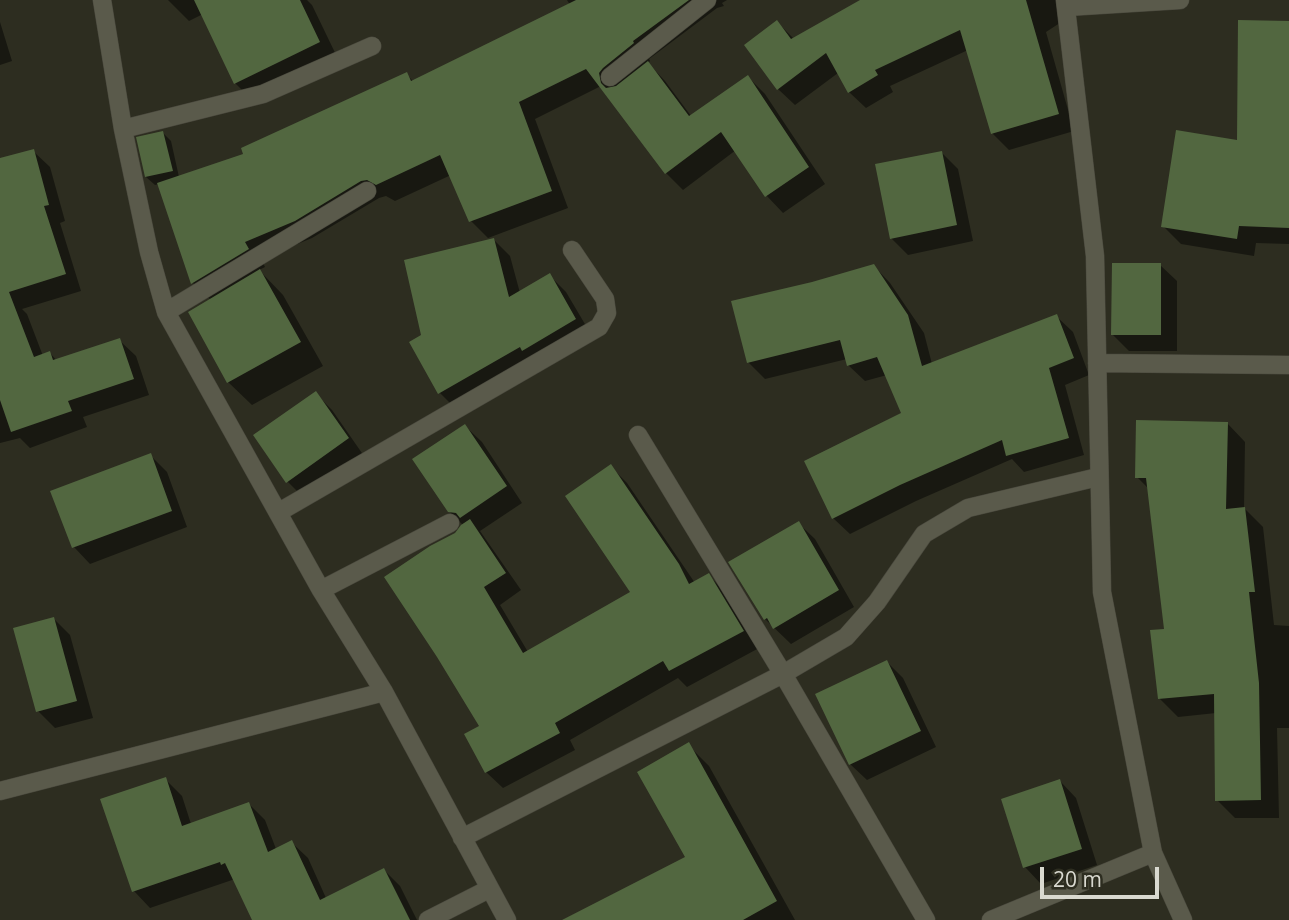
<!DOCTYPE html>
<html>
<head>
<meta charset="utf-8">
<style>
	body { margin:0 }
	#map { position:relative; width:1289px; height:920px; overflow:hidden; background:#2d2d20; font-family:"Open Sans",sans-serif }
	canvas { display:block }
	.scale { position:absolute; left:1040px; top:867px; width:119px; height:32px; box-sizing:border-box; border:4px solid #d9d9d0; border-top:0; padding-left:9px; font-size:21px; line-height:24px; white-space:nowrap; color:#d9d9d0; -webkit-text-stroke:5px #2d2d20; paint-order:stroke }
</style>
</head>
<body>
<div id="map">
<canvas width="1289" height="920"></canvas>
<div class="scale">20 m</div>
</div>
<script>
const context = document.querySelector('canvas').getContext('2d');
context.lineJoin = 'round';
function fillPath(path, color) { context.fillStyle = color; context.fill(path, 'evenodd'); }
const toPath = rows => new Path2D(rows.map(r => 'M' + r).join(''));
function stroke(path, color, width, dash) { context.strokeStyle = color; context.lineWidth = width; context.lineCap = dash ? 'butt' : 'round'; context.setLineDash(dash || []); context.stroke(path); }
const shadow = toPath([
	[168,0,307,0,312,5,340,63,256,104,235,83,203,14,189,21],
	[567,0,727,0,722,3,724,6,717,8,649,59,650,61,648,63,665,81,691,116,748,77,765,94,825,184,783,213,766,195,736,150,683,190,666,173,601,86,535,119,568,208,488,238,471,221,451,175,395,201,386,196,379,198,312,238,261,259,265,267,259,270,283,295,323,366,252,405,228,382,211,300,193,283,159,184,155,185,146,177,163,133,171,141,179,177,246,155,407,75,414,82,570,5],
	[863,0,1060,0,1069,17,1046,32,1074,131,1009,150,992,133,968,50,890,86,893,92,866,108,849,92,838,73,795,105,778,89,777,22,794,39],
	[0,22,12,61,0,65],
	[1289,23,1289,244,1256,243,1254,256,1181,244,1163,226,1238,142],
	[33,151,50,167,65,221,60,223,81,291,22,309,27,314,43,356,50,353,57,361,119,340,136,356,149,395,83,417,87,427,30,448,20,438,0,443,0,160],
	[942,153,958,169,973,241,908,255,891,238],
	[494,240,510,256,520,293,550,276,566,292,592,336,456,409,440,393,424,335],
	[1160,265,1177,281,1177,351,1129,351,1113,335],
	[874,266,890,283,924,333,932,364,1056,316,1073,332,1089,375,1065,385,1084,455,1024,472,1012,459,916,501,850,534,833,518,904,414,887,375,865,381,848,365,847,359,765,379,748,362,812,284],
	[316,394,332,410,364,456,304,498,288,482],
	[1227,423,1245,442,1244,508,1263,527,1274,625,1289,626,1289,728,1277,728,1279,818,1235,818,1217,800,1216,713,1178,717,1160,699,1166,631,1150,490,1137,477],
	[465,426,482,442,522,503,480,531,521,590,500,605,528,652,633,592,610,466,627,483,695,583,708,575,725,592,759,648,687,687,678,678,570,740,575,750,503,788,486,772,456,534,463,525,449,511],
	[150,455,167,472,187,527,90,564,74,547],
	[798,523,815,539,854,607,791,644,765,619,731,562],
	[54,619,70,635,93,718,55,728,38,711,15,629],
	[887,662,903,678,936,747,867,780,850,764],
	[688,745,709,766,795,920,576,920,687,858],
	[165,779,182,796,191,824,249,804,265,820,276,849,291,842,308,858,326,898,384,870,400,886,417,920,256,920,235,879,150,908,134,891],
	[1060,781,1076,798,1097,865,1041,884,1025,867]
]);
const building = toPath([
	[194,0,300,0,320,42,234,84],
	[576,0,689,0,633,41,634,43,603,68,599,73,601,83,606,88,616,86,648,61,689,116,748,75,809,167,765,197,721,132,665,174,586,69,519,102,552,191,469,222,440,155,376,185,367,180,361,181,295,221,245,242,249,249,191,284,157,183,243,154,241,148,407,72,411,81],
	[860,0,1026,0,1059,114,991,134,960,30,875,70,878,75,848,93,826,53,777,90,744,45,777,20,791,39],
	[1238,20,1289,21,1289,228,1239,226,1237,239,1161,227,1176,130,1237,140],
	[163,131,173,171,145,177,136,137],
	[34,149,49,205,44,206,66,274,9,292,34,357,50,351,53,360,120,338,134,379,68,401,72,411,11,432,0,400,0,158],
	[942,151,957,225,890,239,875,164],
	[494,238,509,297,550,273,576,319,522,351,520,347,438,394,409,342,421,335,404,260],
	[1112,263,1161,263,1161,335,1111,335],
	[874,264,908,315,922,366,1057,314,1074,358,1049,368,1069,438,1006,456,1002,440,900,485,832,519,804,461,901,413,877,357,847,366,840,340,747,363,731,301,812,282],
	[260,269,301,342,227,383,188,312],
	[316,391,349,438,286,483,253,435],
	[1136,420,1228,422,1226,509,1245,507,1255,592,1249,592,1259,683,1261,800,1215,801,1214,694,1158,699,1150,630,1164,629,1146,478,1135,478],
	[465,424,507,486,460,518,456,513,448,512,412,459],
	[151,453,172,511,72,548,50,491],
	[611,464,679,564,689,584,709,573,744,631,669,671,663,661,555,723,560,733,485,773,464,734,479,726,437,657,384,577,430,546,455,533,461,525,470,519,506,573,484,587,523,653,630,592,565,496],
	[799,521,839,590,773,629,767,618,764,620,728,562],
	[54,617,77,701,36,712,13,628],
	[887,660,921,731,849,765,815,694],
	[689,742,777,901,743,920,562,920,685,857,637,772],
	[166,777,182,826,249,802,268,852,292,840,320,900,384,868,410,920,252,920,225,863,221,865,220,862,132,892,100,799],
	[1060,779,1082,849,1023,868,1001,799]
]);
const minor = toPath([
	[102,0,123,129,149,252,166,312,321,590,384,692,507,920],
	[1065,0,1095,256,1102,592,1153,853,1183,920],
	[1067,7,1180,0],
	[610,77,707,0],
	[123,129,263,94,372,46],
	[166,312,367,191],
	[1097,363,1288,365],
	[638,435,783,674,926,920],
	[279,512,599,327,607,313,605,299,572,250],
	[321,590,450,523],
	[0,791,384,692],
	[462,838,783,674,846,637,877,602,924,534,968,508,1098,477],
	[428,920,489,889],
	[991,920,1153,853]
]);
fillPath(shadow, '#0007');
fillPath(building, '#526740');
stroke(minor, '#49483d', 19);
stroke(minor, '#5a5a4b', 18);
</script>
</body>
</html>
